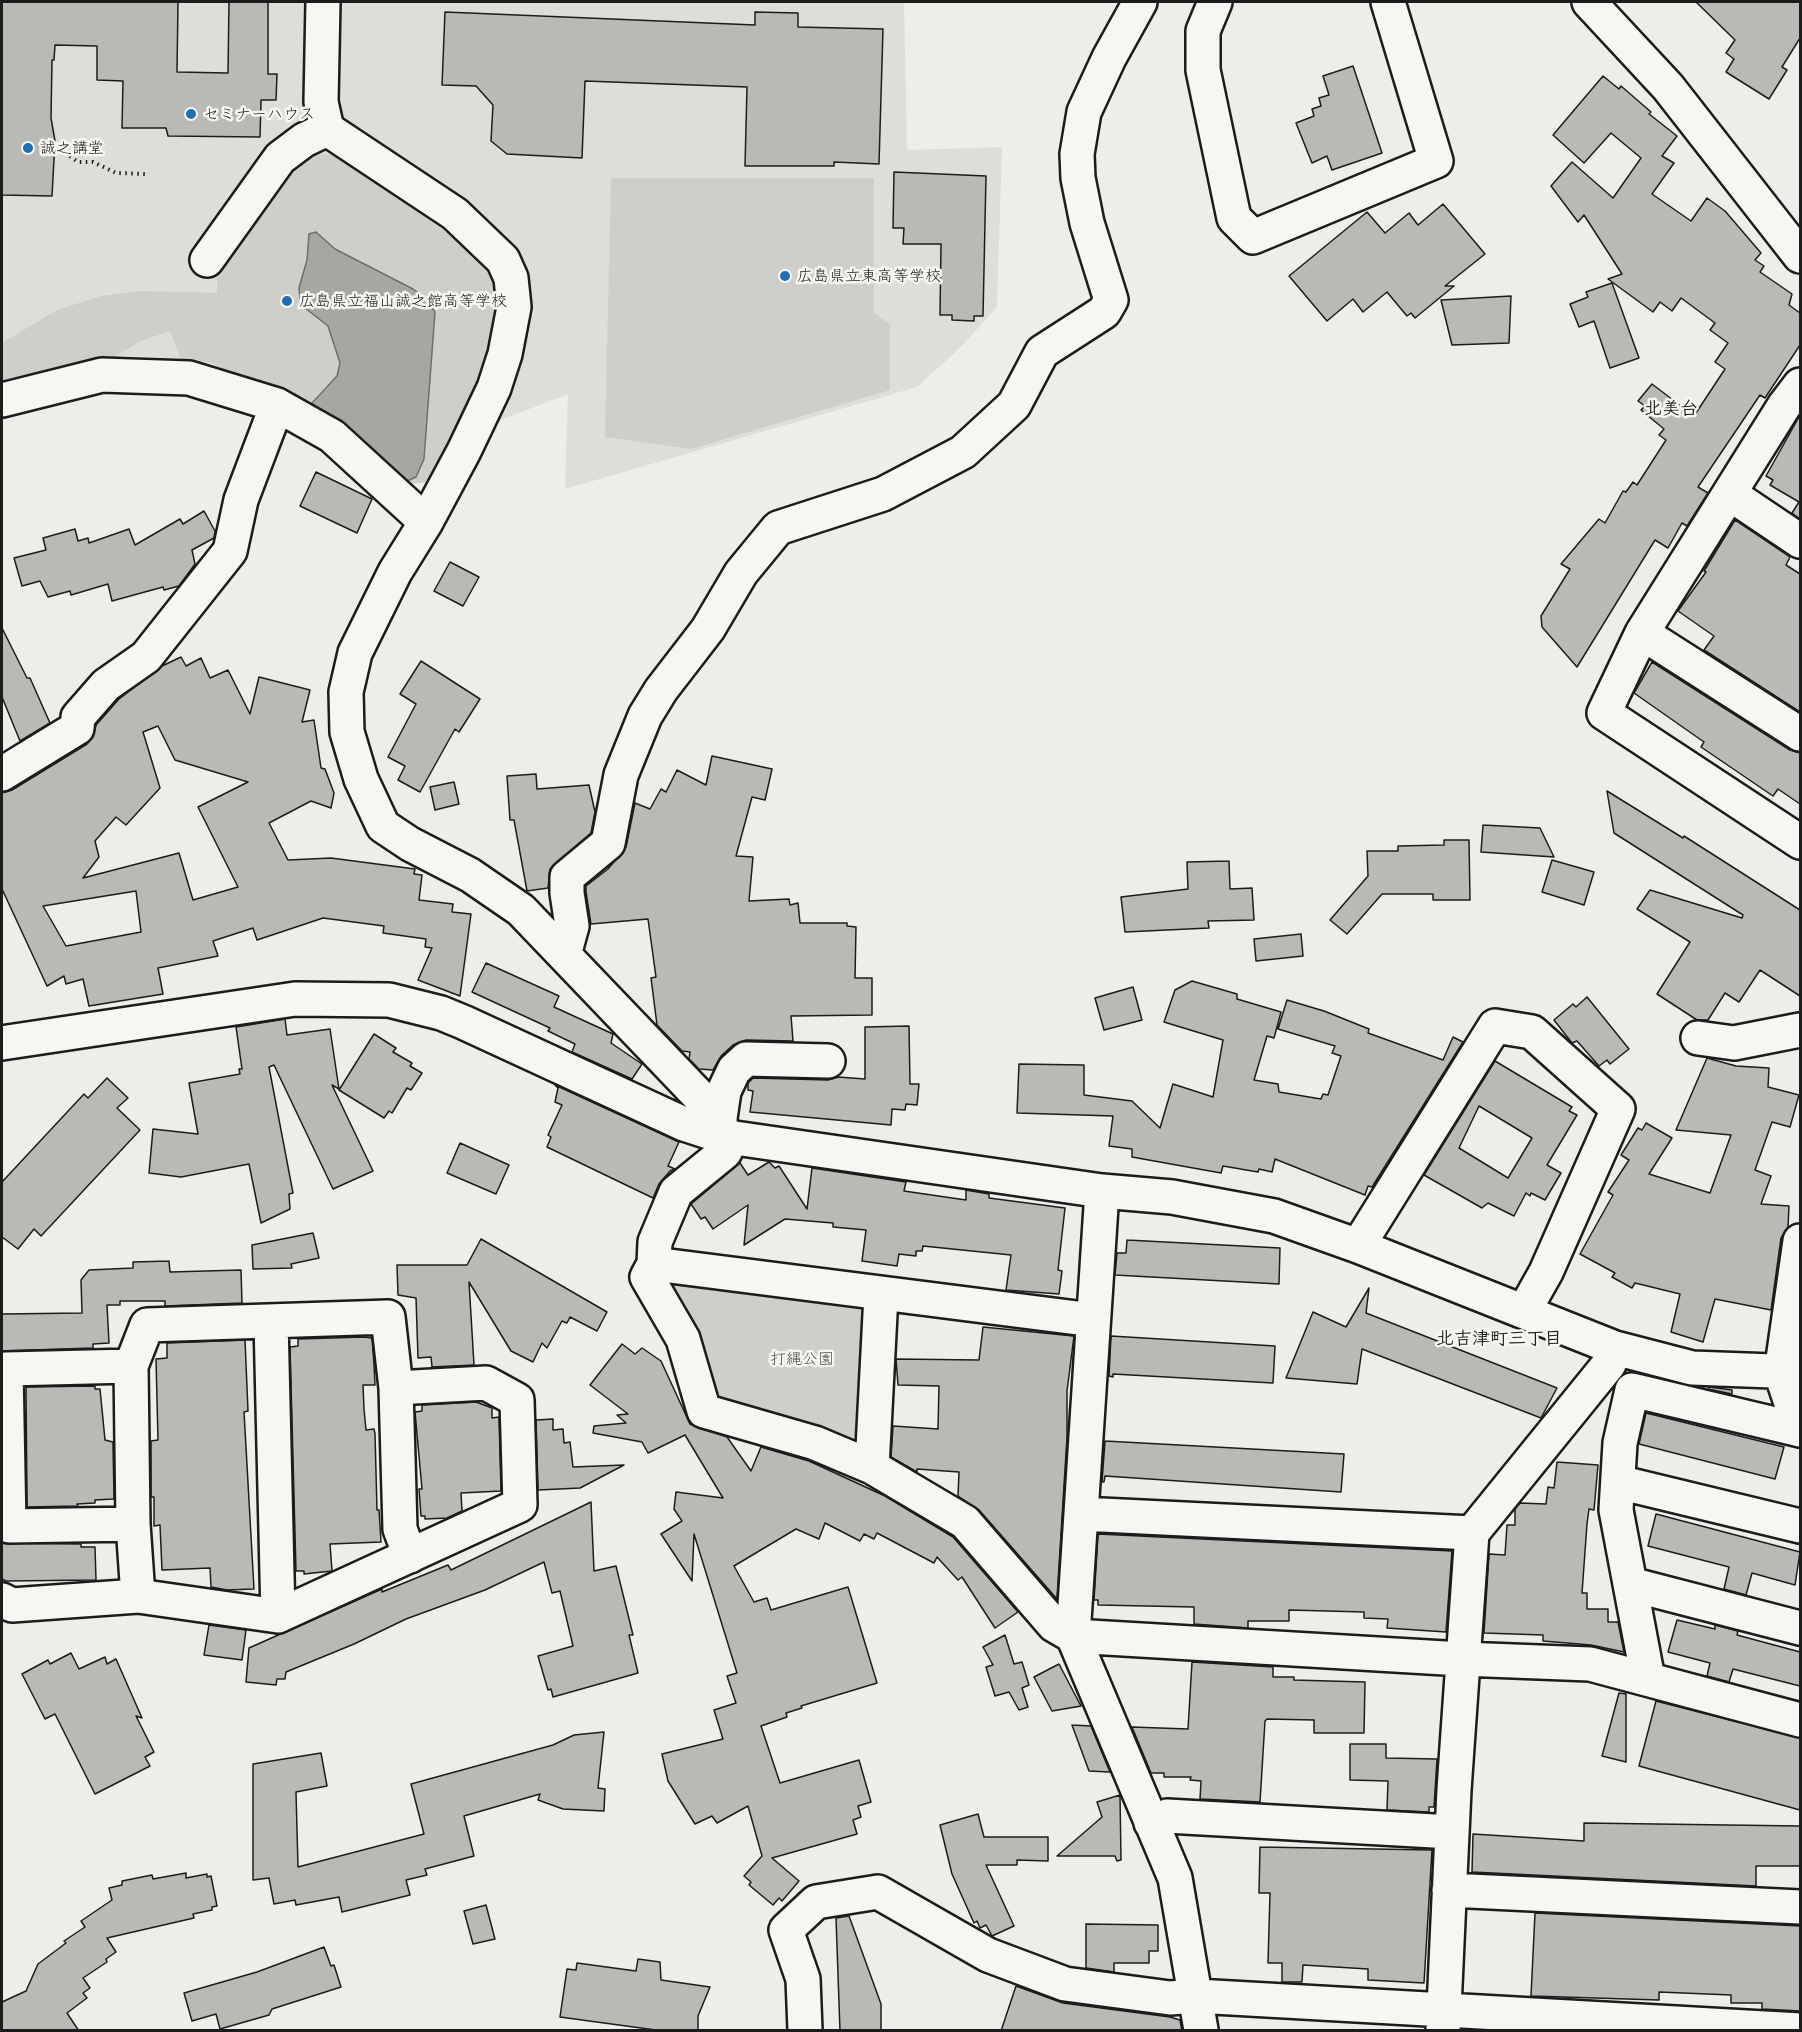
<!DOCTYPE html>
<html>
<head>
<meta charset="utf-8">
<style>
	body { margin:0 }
	#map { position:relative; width:1802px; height:2032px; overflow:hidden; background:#edede9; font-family:Mali,sans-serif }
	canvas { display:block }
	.frame { position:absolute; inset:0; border:3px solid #1c1c1c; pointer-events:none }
</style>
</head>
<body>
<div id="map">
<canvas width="1802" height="2032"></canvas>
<div class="frame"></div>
</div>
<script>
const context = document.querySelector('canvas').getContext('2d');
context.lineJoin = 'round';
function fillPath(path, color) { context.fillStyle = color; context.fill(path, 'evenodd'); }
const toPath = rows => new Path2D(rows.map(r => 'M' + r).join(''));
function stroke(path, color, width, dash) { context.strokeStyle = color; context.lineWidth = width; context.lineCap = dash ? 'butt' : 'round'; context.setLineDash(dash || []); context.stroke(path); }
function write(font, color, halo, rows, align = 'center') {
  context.font = font + ' Mali,"Klee One",sans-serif'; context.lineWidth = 5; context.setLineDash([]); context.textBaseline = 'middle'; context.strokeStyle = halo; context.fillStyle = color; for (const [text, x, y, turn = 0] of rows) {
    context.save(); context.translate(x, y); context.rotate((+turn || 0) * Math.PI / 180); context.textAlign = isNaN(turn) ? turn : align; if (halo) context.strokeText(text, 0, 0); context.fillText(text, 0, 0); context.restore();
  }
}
const built = toPath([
	[2,2,904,2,907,150,1002,147,997,307,962,346,917,387,565,489,568,394,493,423,434,482,405,484,261,385,210,363,172,358,127,356,86,360,2,382]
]);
const green = toPath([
	[342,154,465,247,494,280,494,327,481,379,434,482,405,484,416,477,424,459,435,312,413,289,335,249,316,232,309,235,307,260,299,288,305,308,328,326,340,363,337,376,316,396,312,412,261,385,210,363,181,359,170,331,141,341,110,359,2,388,2,343,57,310,101,296,142,291,217,293,217,267,288,165,306,155],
	[611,178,874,178,874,313,890,324,890,390,691,449,605,437],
	[666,1275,869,1299,866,1446,709,1398]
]);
const water = toPath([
	[316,232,335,249,413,289,424,297,435,312,424,459,416,477,403,483,312,412,312,403,337,376,340,363,328,326,305,308,300,298,299,288,307,260,309,234,316,232]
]);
const building = toPath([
	[2,2,178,2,177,72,228,73,229,2,268,2,268,74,277,74,276,100,261,100,260,137,168,136,166,128,122,128,123,81,97,80,97,46,55,45,54,60,52,60,51,118,55,141,52,196,2,195,2,2],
	[1696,2,1800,2,1800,38,1782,67,1787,70,1769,99,1726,72,1734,59,1726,53,1735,40,1696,2],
	[445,12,755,25,755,12,798,13,798,27,883,29,879,164,834,162,834,166,745,166,747,87,585,81,582,158,507,154,491,141,493,105,476,86,442,85,445,12],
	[1353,66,1382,153,1332,170,1327,156,1312,163,1296,123,1314,116,1312,109,1321,106,1319,98,1329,95,1323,76,1353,66],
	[1603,76,1619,89,1621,86,1651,112,1649,114,1677,136,1662,156,1674,163,1652,194,1691,221,1707,198,1725,211,1761,253,1755,260,1764,266,1760,272,1792,294,1789,305,1800,313,1800,345,1765,398,1760,395,1698,487,1708,493,1687,526,1682,523,1668,548,1655,540,1577,667,1542,627,1541,616,1570,569,1561,564,1599,519,1605,523,1623,491,1626,492,1633,482,1637,485,1666,440,1659,435,1664,429,1641,410,1645,406,1638,401,1652,384,1694,416,1725,369,1715,362,1728,343,1710,330,1715,323,1681,298,1672,311,1660,302,1653,312,1608,279,1622,274,1584,215,1578,222,1551,186,1572,162,1613,198,1641,158,1611,133,1584,163,1553,135,1603,76],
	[894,172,986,176,983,316,974,316,974,321,952,320,952,315,940,315,941,244,903,244,904,228,893,228,894,172],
	[1443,204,1485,254,1445,286,1454,286,1415,318,1411,313,1407,316,1387,292,1363,312,1353,299,1327,321,1289,276,1367,212,1385,233,1409,213,1418,225,1443,204],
	[1612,283,1639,358,1610,368,1594,321,1579,327,1570,304,1588,297,1586,292,1612,283],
	[1511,296,1509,343,1452,345,1441,300,1511,296],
	[1800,415,1800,519,1792,513,1799,502,1770,485,1773,480,1766,476,1800,415],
	[316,472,372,499,357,533,300,506,316,472],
	[204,511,215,531,214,538,192,550,195,564,179,586,164,590,163,587,112,601,108,584,71,595,70,591,48,597,40,581,22,586,14,558,46,550,43,538,75,529,78,541,88,538,89,543,129,529,135,545,180,519,183,524,204,511],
	[1735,520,1790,557,1786,565,1800,574,1800,712,1704,650,1714,636,1678,611,1706,572,1704,571,1735,520],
	[450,562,479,577,463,606,434,591,450,562],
	[2,628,27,678,30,678,50,723,20,741,2,697,2,628],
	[181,657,186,666,201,658,210,678,228,670,250,714,259,677,310,690,302,722,314,720,321,768,325,769,334,793,331,808,311,801,269,823,288,860,331,858,415,869,414,874,422,875,419,900,453,904,452,912,471,914,460,996,418,980,432,948,425,947,426,939,383,933,384,926,323,918,257,940,253,928,213,941,218,956,158,968,163,994,89,1006,83,979,66,984,64,976,47,986,2,889,2,793,12,790,87,744,93,737,96,725,119,699,162,666,181,657],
	[158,726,175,760,248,782,198,807,238,887,193,900,179,853,83,878,99,857,95,841,116,817,126,825,160,788,143,732,158,726],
	[136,891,141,932,66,946,43,906,136,891],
	[421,661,480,699,459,732,455,729,420,792,398,780,405,766,388,757,416,704,400,694,421,661],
	[1652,662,1790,750,1800,753,1800,804,1778,789,1773,796,1701,747,1704,742,1634,693,1652,662],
	[712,756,772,769,765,800,752,797,736,856,753,857,749,901,789,899,790,905,798,903,800,923,847,923,847,926,856,927,855,978,872,978,872,1015,791,1016,793,1041,746,1040,733,1045,721,1056,713,1070,699,1069,689,1059,690,1052,682,1051,657,1025,651,978,656,977,648,919,591,924,586,892,586,886,608,869,626,847,635,803,650,809,661,789,666,792,677,770,706,785,712,756],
	[536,774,537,789,589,785,595,812,591,833,550,869,548,888,527,891,514,820,510,820,507,776,536,774],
	[454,782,459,804,435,810,430,787,454,782],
	[1607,791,1683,838,1684,836,1800,910,1800,996,1760,970,1739,1002,1725,993,1708,1020,1697,1020,1657,994,1690,942,1637,909,1650,890,1742,918,1743,915,1614,833,1607,791],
	[1483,825,1540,828,1554,857,1481,852,1483,825],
	[1444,840,1469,840,1470,900,1433,900,1433,894,1382,894,1347,934,1330,920,1368,876,1367,851,1398,851,1398,846,1444,845,1444,840],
	[1552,860,1594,872,1584,905,1542,892,1552,860],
	[1229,861,1230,889,1252,888,1254,920,1208,921,1209,928,1125,932,1121,897,1188,889,1187,862,1229,861],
	[1301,934,1303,956,1256,961,1254,939,1301,934],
	[486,963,559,996,554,1007,613,1034,611,1043,642,1064,632,1079,572,1052,575,1044,548,1031,550,1028,472,992,486,963],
	[1192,981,1237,994,1237,999,1281,1012,1274,1038,1267,1036,1254,1080,1278,1084,1279,1092,1321,1099,1323,1094,1328,1095,1341,1056,1332,1053,1335,1046,1278,1029,1287,1000,1324,1011,1369,1029,1368,1033,1443,1060,1453,1037,1463,1042,1372,1187,1368,1186,1365,1195,1275,1159,1272,1172,1259,1169,1258,1172,1223,1166,1221,1173,1132,1157,1132,1149,1109,1146,1113,1116,1017,1113,1019,1064,1084,1065,1084,1095,1132,1101,1160,1128,1173,1084,1213,1097,1223,1040,1164,1022,1175,990,1192,981],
	[1133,987,1142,1020,1104,1030,1095,998,1133,987],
	[1587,997,1629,1049,1610,1064,1607,1060,1599,1066,1577,1041,1572,1043,1554,1020,1573,1004,1576,1007,1587,997],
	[285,1019,287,1035,330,1029,339,1089,332,1085,373,1171,333,1189,274,1065,269,1067,293,1193,289,1194,290,1209,261,1223,249,1164,181,1177,149,1173,153,1129,198,1134,189,1083,240,1074,239,1069,242,1069,236,1027,285,1019],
	[909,1026,910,1084,919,1084,917,1105,906,1104,905,1110,892,1109,891,1125,750,1112,753,1091,748,1090,748,1083,753,1078,828,1080,838,1077,865,1079,865,1027,909,1026],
	[374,1034,396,1048,393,1052,412,1063,410,1066,422,1073,411,1090,407,1088,392,1113,389,1111,384,1118,339,1090,374,1034],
	[1707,1058,1736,1066,1769,1068,1768,1087,1799,1095,1790,1127,1772,1122,1755,1170,1771,1176,1761,1204,1789,1206,1788,1227,1781,1238,1771,1310,1715,1299,1703,1342,1671,1332,1680,1294,1635,1283,1632,1288,1612,1277,1615,1273,1580,1254,1613,1195,1608,1192,1629,1160,1621,1155,1638,1128,1642,1130,1646,1123,1672,1138,1649,1174,1710,1193,1731,1135,1676,1130,1707,1058],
	[1495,1061,1572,1107,1569,1111,1577,1115,1547,1165,1561,1173,1545,1200,1531,1193,1530,1196,1526,1193,1514,1216,1488,1203,1482,1208,1424,1175,1495,1061],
	[1479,1106,1532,1138,1508,1178,1459,1148,1479,1106],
	[107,1078,128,1098,117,1108,140,1130,41,1236,34,1229,18,1249,2,1237,2,1182,84,1094,88,1098,107,1078],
	[555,1085,679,1142,668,1166,675,1169,670,1171,659,1184,653,1198,547,1147,551,1137,548,1135,562,1105,555,1102,558,1088,555,1085],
	[460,1143,509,1165,496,1194,447,1173,460,1143],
	[769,1162,775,1168,779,1166,807,1209,812,1168,906,1182,904,1191,966,1200,966,1190,989,1194,989,1198,1065,1208,1058,1270,1062,1271,1059,1294,1006,1290,1011,1255,923,1246,922,1251,916,1251,916,1256,899,1254,897,1266,862,1261,866,1230,833,1227,833,1223,785,1219,744,1245,748,1205,713,1229,705,1217,701,1219,691,1204,740,1163,748,1175,769,1162],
	[313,1233,319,1258,291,1264,292,1268,253,1269,252,1245,313,1233],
	[481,1239,607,1312,597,1331,570,1317,567,1323,562,1321,547,1348,542,1343,533,1362,511,1351,469,1282,474,1365,432,1367,431,1357,418,1358,416,1298,398,1295,397,1265,467,1265,481,1239],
	[1127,1240,1280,1248,1279,1284,1115,1275,1117,1253,1126,1253,1127,1240],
	[169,1261,170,1272,241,1270,242,1303,165,1306,165,1301,120,1301,120,1305,107,1305,109,1343,93,1344,93,1348,2,1351,2,1314,82,1313,81,1280,89,1270,133,1268,133,1262,169,1261],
	[1369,1288,1366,1313,1557,1388,1541,1418,1362,1349,1357,1384,1286,1378,1313,1312,1346,1327,1369,1288],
	[983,1327,1074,1336,1067,1391,1067,1437,1057,1599,979,1510,958,1496,959,1472,917,1469,917,1472,891,1457,893,1426,938,1429,939,1386,898,1385,896,1359,979,1360,983,1327],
	[1111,1336,1275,1346,1273,1383,1113,1374,1113,1377,1109,1376,1111,1336],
	[364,1337,372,1338,374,1364,375,1385,363,1385,364,1409,366,1430,374,1429,375,1434,377,1510,379,1510,381,1542,330,1544,332,1571,304,1574,304,1571,296,1571,290,1347,298,1346,298,1339,364,1337],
	[245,1340,248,1411,244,1412,254,1589,227,1590,211,1587,210,1568,162,1570,160,1525,154,1526,154,1497,151,1497,151,1441,158,1440,156,1359,167,1358,167,1343,245,1340],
	[622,1344,635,1354,642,1348,661,1361,690,1424,727,1437,751,1471,761,1447,809,1461,885,1496,953,1537,1018,1612,995,1628,962,1577,958,1580,937,1557,934,1563,877,1533,874,1539,864,1534,860,1541,825,1523,819,1539,796,1529,734,1566,754,1602,767,1598,771,1610,848,1587,877,1683,801,1706,802,1708,786,1713,787,1717,761,1726,780,1783,859,1760,871,1802,858,1806,861,1817,853,1820,857,1834,772,1858,799,1881,782,1901,779,1898,773,1905,749,1885,751,1882,744,1876,762,1856,748,1806,717,1823,712,1816,695,1824,668,1781,662,1754,723,1739,714,1710,736,1703,727,1676,737,1673,694,1534,692,1581,661,1534,682,1521,674,1509,676,1492,723,1498,685,1435,648,1453,642,1442,593,1433,594,1426,626,1423,617,1415,628,1414,590,1385,622,1344],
	[95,1386,95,1389,100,1389,105,1440,113,1442,114,1499,95,1500,95,1503,77,1504,78,1506,27,1507,26,1387,95,1386],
	[1709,1387,1732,1390,1732,1394,1708,1389,1709,1387],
	[476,1402,492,1408,492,1418,499,1417,501,1491,461,1493,462,1511,447,1518,425,1519,425,1516,421,1516,419,1489,422,1489,415,1412,422,1411,422,1405,476,1402],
	[1646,1413,1784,1447,1775,1479,1639,1444,1646,1413],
	[553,1419,553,1430,563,1429,564,1443,570,1442,573,1467,624,1465,580,1488,538,1490,536,1420,553,1419],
	[1105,1441,1344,1454,1341,1492,1105,1476,1104,1482,1102,1482,1105,1441],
	[1557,1462,1598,1465,1594,1510,1589,1509,1587,1524,1582,1593,1587,1593,1587,1609,1608,1609,1608,1622,1618,1622,1624,1652,1591,1645,1543,1641,1543,1635,1484,1633,1489,1554,1505,1555,1507,1525,1515,1525,1515,1509,1520,1503,1546,1504,1548,1487,1554,1488,1557,1462],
	[591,1502,594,1571,616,1566,633,1635,629,1635,638,1673,553,1697,551,1689,548,1690,538,1656,573,1646,560,1591,552,1593,544,1562,485,1590,406,1619,354,1644,286,1672,285,1679,277,1679,276,1685,246,1682,249,1648,382,1589,382,1592,448,1565,451,1570,591,1502],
	[1656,1514,1800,1552,1795,1585,1752,1573,1746,1595,1724,1589,1729,1567,1648,1546,1656,1514],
	[1098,1534,1452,1551,1446,1632,1387,1628,1388,1619,1364,1618,1364,1612,1289,1610,1289,1621,1248,1621,1248,1628,1194,1624,1194,1607,1098,1605,1098,1600,1094,1600,1098,1534],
	[2,1543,81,1544,81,1547,95,1547,96,1580,6,1581,2,1579,2,1543],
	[1677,1620,1715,1629,1715,1625,1738,1631,1737,1635,1800,1652,1800,1686,1733,1669,1729,1682,1707,1676,1710,1663,1668,1652,1677,1620],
	[209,1625,246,1630,242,1660,204,1655,209,1625],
	[1005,1635,1014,1664,1022,1662,1029,1685,1022,1688,1028,1707,1019,1710,1009,1692,995,1696,986,1667,993,1665,983,1647,1005,1635],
	[71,1653,79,1669,105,1657,107,1664,116,1659,142,1718,136,1716,154,1752,145,1757,150,1766,95,1794,55,1714,45,1719,22,1674,48,1660,50,1664,71,1653],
	[1192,1662,1273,1667,1273,1677,1294,1677,1294,1680,1365,1682,1364,1733,1314,1733,1314,1720,1267,1719,1265,1721,1260,1802,1200,1799,1201,1781,1190,1780,1191,1777,1164,1777,1164,1773,1151,1773,1132,1727,1188,1729,1192,1662],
	[1059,1664,1081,1706,1052,1711,1034,1677,1059,1664],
	[1619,1693,1626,1694,1626,1762,1602,1756,1619,1693],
	[1656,1701,1800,1738,1800,1810,1639,1766,1656,1701],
	[1072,1725,1091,1726,1110,1772,1089,1771,1072,1725],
	[604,1732,598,1788,605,1789,604,1811,563,1809,538,1800,540,1794,464,1816,474,1856,425,1869,427,1875,406,1880,410,1895,342,1912,339,1897,296,1905,295,1900,274,1904,269,1878,253,1880,253,1764,321,1753,327,1786,296,1792,298,1867,424,1834,411,1784,553,1745,574,1735,604,1732],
	[1350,1744,1386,1744,1386,1758,1437,1759,1434,1807,1429,1807,1429,1812,1387,1810,1388,1781,1350,1780,1350,1744],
	[1120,1795,1121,1860,1117,1861,1115,1856,1057,1856,1102,1817,1097,1802,1120,1795],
	[978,1814,984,1837,1048,1837,1048,1861,1017,1860,1017,1865,986,1865,1014,1926,992,1936,986,1925,980,1928,977,1921,974,1923,952,1874,940,1825,978,1814],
	[1584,1823,1800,1826,1800,1866,1756,1866,1756,1886,1472,1872,1473,1834,1584,1841,1584,1823],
	[1260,1847,1432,1850,1424,1983,1368,1980,1368,1969,1303,1965,1302,1982,1282,1982,1282,1963,1268,1963,1270,1893,1259,1893,1260,1847],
	[186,1873,186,1878,207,1874,207,1877,211,1876,217,1906,212,1907,212,1910,193,1914,194,1918,107,1938,116,1952,106,1959,107,1962,83,1978,90,1988,83,1993,87,1998,67,2013,79,2031,2,2031,2,2002,26,1991,38,1964,66,1943,64,1941,85,1927,81,1921,112,1900,109,1888,122,1885,122,1881,152,1875,153,1879,186,1873],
	[486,1905,495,1939,473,1944,464,1911,486,1905],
	[1535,1913,1800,1926,1800,2011,1762,2009,1762,2003,1731,2003,1731,1995,1659,1992,1659,2000,1531,1996,1535,1913],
	[849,1916,881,2004,881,2031,840,2031,836,1918,849,1916],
	[1086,1924,1158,1925,1158,1951,1149,1951,1149,1963,1114,1963,1114,1972,1086,1968,1086,1924],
	[324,1947,331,1966,334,1965,341,1987,272,2009,269,2015,220,2029,216,2014,192,2021,184,1993,257,1972,324,1947],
	[638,1959,660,1962,661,1980,710,1987,698,2016,698,2031,663,2031,560,2017,567,1969,576,1970,577,1963,636,1971,638,1959],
	[1016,1986,1063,2003,1170,2017,1180,2020,1182,2031,1001,2031,1016,1986]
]);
const path = toPath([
	[60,149,78,162,93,162,116,173,146,174]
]);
const minor = toPath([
	[323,2,321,102,327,129,455,214,503,260,511,278,514,307,505,354,494,388,464,451,426,522,395,572,355,653,346,692,347,732,361,779,383,826,410,844,470,875,521,910,720,1118,721,1136],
	[1215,2,1203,31,1203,70,1234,218,1253,237,1436,161,1388,2],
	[1589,2,1668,87,1800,256],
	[207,260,280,158,304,140,327,129],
	[1800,385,1784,406,1642,633,1604,713,1800,842],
	[2,400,102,375,189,378,277,405,332,436,426,522],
	[1730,494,1800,541],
	[1642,633,1800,734],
	[2,774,77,728,78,717,106,685,146,657,230,551,241,500,277,405],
	[564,955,572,926,567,893,567,877,608,843,621,775,645,716,661,690,708,629,741,573,778,528,883,494,963,452,1014,405,1042,352,1104,312,1111,300,1087,223,1078,178,1077,154,1084,112,1109,58,1140,2],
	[1698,1038,1734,1043,1800,1030],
	[2,1043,295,999,389,1000,441,1013,463,1022,684,1124,721,1136,1102,1191,1172,1197,1274,1216,1358,1246,1615,1348,1692,1368,1800,1372],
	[720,1118,724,1091,734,1070,746,1059,828,1061],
	[1102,1191,1073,1636,1175,1878,1201,2030],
	[1800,1241,1781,1373,1800,1430],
	[1358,1246,1495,1026,1532,1032,1618,1109,1546,1272,1524,1311],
	[654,1264,655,1242,676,1192,725,1152,730,1138],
	[1093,1320,654,1264,647,1277,683,1339,704,1411,815,1443,872,1467,965,1522,1054,1625,1073,1636,1462,1659,1590,1664,1800,1720],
	[271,1321,278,1616],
	[131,1366,6,1369,9,1526,133,1524],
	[872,1467,881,1295],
	[1618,1482,1800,1526],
	[1081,1514,1472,1533],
	[1630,1584,1800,1628],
	[138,1596,133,1524,131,1366,147,1325,388,1317,396,1388,400,1529,410,1556],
	[2,1600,12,1605,138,1596,278,1616,520,1505,517,1400,486,1383,396,1388],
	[1648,1679,1616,1510,1620,1443,1632,1390,1800,1430],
	[1151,1823,1167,1816,1452,1832],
	[1449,1890,1800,1907],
	[805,2030,803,1979,786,1930,816,1902,878,1892,988,1955,1065,1984,1170,1998,1196,1996,1800,2030],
	[1443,2030,1454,1790,1472,1533,1609,1364,1615,1348]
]);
const markers = [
	[191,114,6,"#1f6fb2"],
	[28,148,6,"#1f6fb2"],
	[785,276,6,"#1f6fb2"],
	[287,301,6,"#1f6fb2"]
];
const poiNames = [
	["セミナーハウス",203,114],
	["誠之講堂",40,148],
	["広島県立東高等学校",797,276],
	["広島県立福山誠之館高等学校",299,301]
];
const parkNames = [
	["打縄公園",802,1359]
];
const neighbourhoodNames = [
	["北美台",1671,408],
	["北吉津町三丁目",1499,1338]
];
fillPath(built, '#ddddda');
fillPath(green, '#cececb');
fillPath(water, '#a6a6a3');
stroke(water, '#6f6f6d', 1.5);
fillPath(building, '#b9b9b6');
stroke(building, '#1c1c1c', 1.5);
stroke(minor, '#1c1c1c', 38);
stroke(path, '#1c1c1c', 4, [1.5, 4.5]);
stroke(minor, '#f6f6f2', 33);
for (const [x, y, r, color] of markers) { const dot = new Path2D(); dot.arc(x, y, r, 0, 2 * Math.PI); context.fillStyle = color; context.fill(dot); stroke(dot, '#f6f6f2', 2); }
write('16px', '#1c1c1c', '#f6f6f2', poiNames, 'left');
write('16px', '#515151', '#f6f6f2', parkNames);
write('bold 18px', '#1c1c1c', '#f6f6f2', neighbourhoodNames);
</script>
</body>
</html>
